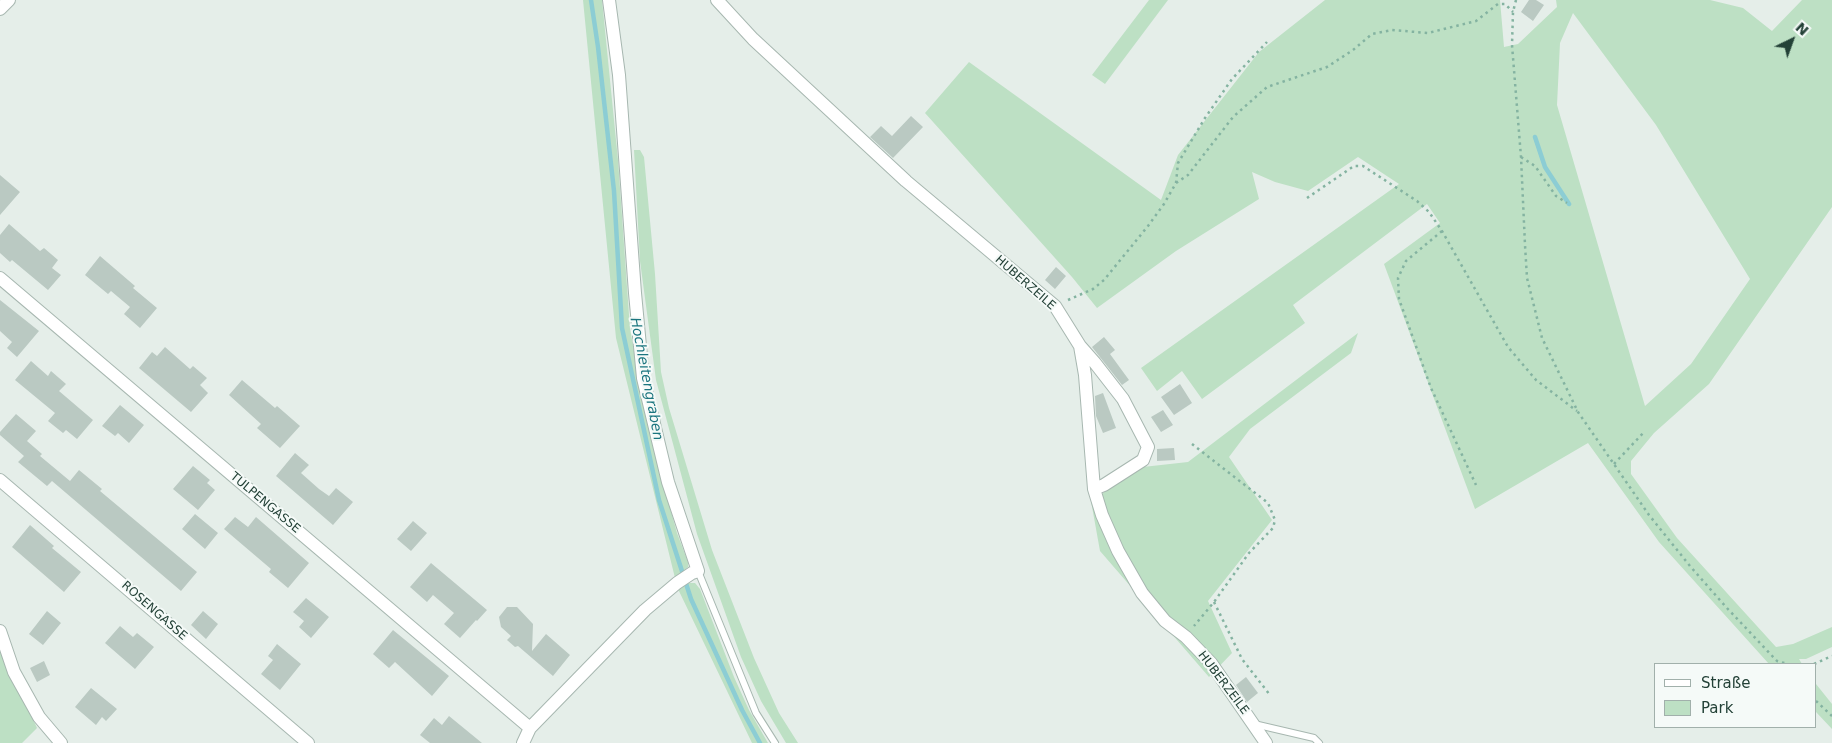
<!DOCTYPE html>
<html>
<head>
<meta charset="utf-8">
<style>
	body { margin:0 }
	#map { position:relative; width:1832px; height:743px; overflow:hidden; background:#e5eee9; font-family:"DejaVu Sans",sans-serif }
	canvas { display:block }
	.legend { position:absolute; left:1654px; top:663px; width:162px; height:65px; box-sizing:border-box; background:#f5faf8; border:1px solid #a1b0ab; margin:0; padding:6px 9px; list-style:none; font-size:15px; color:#234137 }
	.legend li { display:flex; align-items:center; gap:10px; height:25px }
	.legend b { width:25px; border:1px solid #a1b0ab }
	.north { position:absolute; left:1767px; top:15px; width:50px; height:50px; -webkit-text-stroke:4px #f5faf8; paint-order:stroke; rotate:42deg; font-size:14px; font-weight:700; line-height:20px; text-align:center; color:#234137 }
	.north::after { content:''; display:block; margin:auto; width:18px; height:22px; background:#234137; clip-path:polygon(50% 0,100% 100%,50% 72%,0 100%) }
</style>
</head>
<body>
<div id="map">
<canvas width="1832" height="743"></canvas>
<ul class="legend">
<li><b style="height:6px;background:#fff"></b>Straße</li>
<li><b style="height:14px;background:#bde0c4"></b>Park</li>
</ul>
<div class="north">N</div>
</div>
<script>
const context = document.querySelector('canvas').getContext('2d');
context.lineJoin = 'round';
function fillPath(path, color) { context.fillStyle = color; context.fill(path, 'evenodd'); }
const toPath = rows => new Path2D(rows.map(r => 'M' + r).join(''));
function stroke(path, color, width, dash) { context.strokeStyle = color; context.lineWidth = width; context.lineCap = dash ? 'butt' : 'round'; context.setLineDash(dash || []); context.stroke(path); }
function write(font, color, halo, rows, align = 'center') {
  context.font = font + ' "DejaVu Sans",sans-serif'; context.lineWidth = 4; context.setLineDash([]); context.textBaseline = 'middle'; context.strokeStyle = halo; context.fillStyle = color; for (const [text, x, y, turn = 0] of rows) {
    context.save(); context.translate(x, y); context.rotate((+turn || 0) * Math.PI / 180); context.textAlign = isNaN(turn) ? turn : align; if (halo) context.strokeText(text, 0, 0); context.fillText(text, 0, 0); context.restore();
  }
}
const green = toPath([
	[583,0,602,0,618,160,630,329,650,435,677,533,688,562,688,567,675,578,616,338],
	[1149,0,1168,0,1105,84,1092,75],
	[1325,0,1500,0,1504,47,1518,44,1557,7,1556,0,1710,0,1743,8,1772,31,1802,0,1832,0,1832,207,1709,384,1654,433,1631,461,1631,474,1677,538,1776,647,1793,644,1832,627,1832,647,1806,659,1799,659,1802,664,1769,664,1659,542,1588,443,1475,509,1384,264,1440,223,1427,204,1293,305,1305,323,1202,399,1182,371,1157,391,1141,368,1399,184,1358,157,1308,191,1275,182,1252,172,1259,199,1176,251,1097,308,1072,277,925,113,969,62,1161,200,1178,155,1259,52],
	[1573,13,1656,125,1750,279,1691,364,1645,406,1557,105,1560,43],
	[634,150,640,150,644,157,655,274,661,372,669,408,712,550,754,658,779,713,798,743,786,743,761,701,741,657,697,534,656,380,640,261],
	[1358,333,1351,353,1250,429,1229,457,1272,520,1208,601,1232,653,1209,677,1100,551,1091,501,1143,467,1188,462],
	[689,583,695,583,700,589,734,677,749,710,768,743,752,743,678,589],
	[0,647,37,728,22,743,0,743],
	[1816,684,1832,704,1832,729,1816,712]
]);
const stream = toPath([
	[591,0,598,47,614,191,622,328,659,500,691,599,742,710,760,743],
	[1535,137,1545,167,1569,204]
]);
const building = toPath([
	[1529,0,1536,0,1544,5,1533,21,1521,12],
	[911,116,923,127,893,158,870,137,881,126,892,136],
	[0,175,20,192,0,215],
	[9,224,40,251,44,248,58,260,52,268,61,275,48,290,12,260,10,262,0,253,0,235],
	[100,256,135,286,133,288,157,308,140,328,124,314,130,307,111,291,108,294,85,275],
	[1056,267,1066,276,1055,289,1045,280],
	[0,300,39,331,17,357,7,348,12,342,0,331],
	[1104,337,1115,350,1110,354,1129,380,1122,385,1092,347],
	[165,347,190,369,193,366,207,378,200,385,208,393,191,412,139,368,152,352,157,356],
	[31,361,48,376,51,371,66,384,59,391,93,420,77,439,66,430,63,433,48,421,55,413,15,380],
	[242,380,275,408,277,406,300,426,280,448,257,428,261,424,229,395],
	[1180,384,1192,403,1174,415,1161,397],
	[1103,393,1116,428,1103,433,1096,416,1095,396],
	[120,405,144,425,129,443,118,433,115,436,102,426],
	[1163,410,1173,425,1161,432,1151,417],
	[16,414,36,431,27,441,42,454,40,456,70,481,79,470,102,489,100,491,197,572,181,591,52,481,47,486,18,462,24,456,0,435,0,432],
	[1174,448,1175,460,1157,461,1157,449],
	[295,453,309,465,301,473,319,489,329,496,336,488,353,502,333,525,276,476],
	[193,466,210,480,207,483,215,490,198,510,173,489],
	[195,514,218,533,205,549,182,529],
	[235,517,248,527,256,517,309,563,288,588,269,572,271,569,224,529],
	[413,521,427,533,411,551,397,539],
	[30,525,54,546,52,548,81,572,64,592,12,547],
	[431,563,487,610,477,621,476,620,460,638,444,624,454,613,433,595,427,602,410,587],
	[306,598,329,617,311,638,299,627,304,621,293,612],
	[507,607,517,607,533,624,532,651,546,634,570,655,553,676,518,646,515,647,507,640,511,636,501,627,499,617],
	[47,611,61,623,43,645,29,634],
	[203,611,218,624,206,639,191,625],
	[120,626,133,637,137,633,154,647,135,669,105,643],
	[393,630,449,676,432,696,395,662,389,668,373,654],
	[277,644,301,664,280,690,261,674,273,660,268,656],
	[44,661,50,675,37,682,30,668],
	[1246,677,1258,693,1247,702,1236,685],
	[91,688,117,709,106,721,102,717,96,725,75,707],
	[449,716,482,743,430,743,420,735,434,718,442,725]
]);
const path = toPath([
	[1516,0,1513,12,1512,45,1521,157,1525,245,1527,278,1542,338,1578,412,1649,515,1690,566,1726,607,1777,661,1788,664],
	[1521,157,1535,166,1556,196,1567,203],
	[1176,183,1188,175,1233,117,1267,87,1327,67,1353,50,1372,34,1392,30,1428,33,1476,21,1498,4,1505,4,1513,12],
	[1307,198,1354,166,1363,166,1417,201,1429,212,1442,231,1508,347,1536,380,1577,411],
	[1442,231,1406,261,1398,278,1399,299,1431,388,1476,485],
	[1068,300,1093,289,1104,280,1148,226,1164,204,1176,183,1178,163,1205,118,1232,79,1267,42],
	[1192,444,1268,503,1275,520,1273,528,1249,553,1214,602,1194,626],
	[1614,464,1645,431],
	[1214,602,1242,659,1270,695],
	[1814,664,1832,656],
	[1816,701,1832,716]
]);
const service = toPath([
	[698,571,756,713,775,743],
	[1254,724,1314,738,1319,743]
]);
const minor = toPath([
	[717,0,753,39,906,181,1055,306,1080,346,1085,375,1094,489,1102,515,1118,551,1142,593,1165,621,1186,637,1211,663,1266,743],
	[0,9,9,0],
	[0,278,530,728],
	[1080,346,1095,363,1123,399,1148,447,1143,460,1104,485,1094,489],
	[0,480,308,743],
	[0,631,14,672,39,717,61,743],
	[523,743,530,728,645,610,677,583,692,573,698,571,668,482,643,378,635,293,619,75,609,0]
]);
const streetNames = [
	["HUBERZEILE",1025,283,41],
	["TULPENGASSE",265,503,40],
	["ROSENGASSE",154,611,41],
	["HUBERZEILE",1223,683,53]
];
const waterNames = [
	["Hochleitengraben",646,379,79]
];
fillPath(green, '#bde0c4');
stroke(stream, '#8ccdd4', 4.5);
fillPath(building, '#bac9c2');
stroke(service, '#a7b7b0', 8);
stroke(minor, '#a7b7b0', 14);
stroke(path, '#84b3a1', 2.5, [2.5, 4]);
stroke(service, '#fff', 6);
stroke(minor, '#fff', 12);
write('12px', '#234137', '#f5faf8', streetNames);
write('italic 14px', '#1b757f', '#f5faf8', waterNames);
</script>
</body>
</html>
